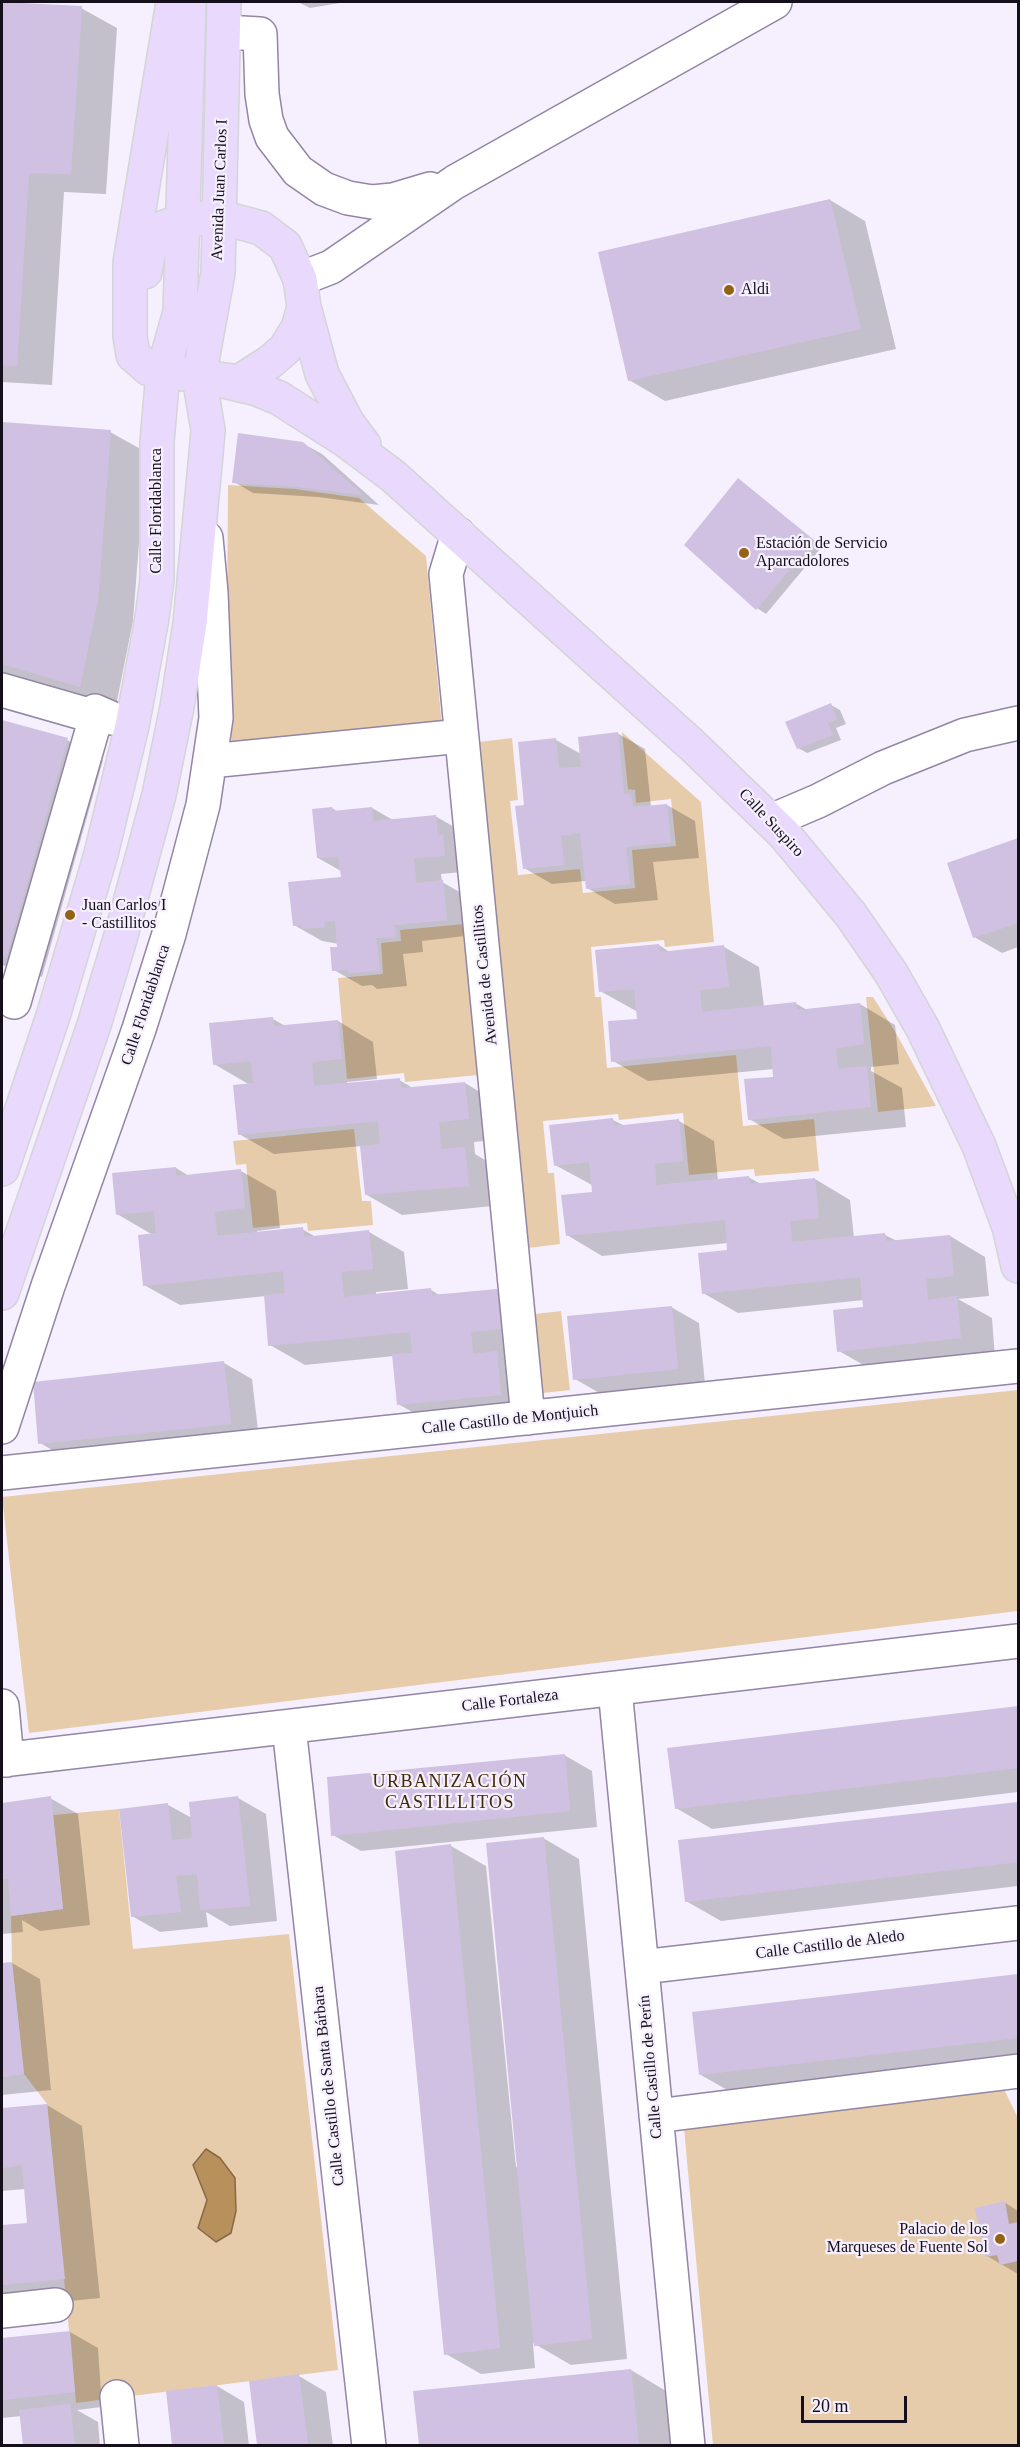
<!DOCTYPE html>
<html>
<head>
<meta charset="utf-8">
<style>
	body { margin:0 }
	#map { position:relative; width:1020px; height:2447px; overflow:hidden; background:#f6f0fe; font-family:"Times New Roman",serif }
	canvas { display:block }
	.frame { position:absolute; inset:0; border:3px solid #150f1b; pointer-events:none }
	.scale { position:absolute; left:801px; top:2396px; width:106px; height:27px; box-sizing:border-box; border:3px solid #150f1b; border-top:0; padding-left:8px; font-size:18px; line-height:21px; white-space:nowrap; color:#150f1b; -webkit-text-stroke:4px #f6f0fe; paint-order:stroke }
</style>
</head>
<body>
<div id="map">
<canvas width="1020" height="2447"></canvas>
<div class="frame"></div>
<div class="scale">20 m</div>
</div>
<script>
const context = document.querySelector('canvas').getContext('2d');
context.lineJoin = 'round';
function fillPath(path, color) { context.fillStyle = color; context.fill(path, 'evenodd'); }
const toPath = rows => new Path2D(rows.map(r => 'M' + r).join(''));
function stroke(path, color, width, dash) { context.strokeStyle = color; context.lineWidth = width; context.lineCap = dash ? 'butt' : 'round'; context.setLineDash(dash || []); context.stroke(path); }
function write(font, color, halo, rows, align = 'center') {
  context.font = font + ' "Times New Roman",serif'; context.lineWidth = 4.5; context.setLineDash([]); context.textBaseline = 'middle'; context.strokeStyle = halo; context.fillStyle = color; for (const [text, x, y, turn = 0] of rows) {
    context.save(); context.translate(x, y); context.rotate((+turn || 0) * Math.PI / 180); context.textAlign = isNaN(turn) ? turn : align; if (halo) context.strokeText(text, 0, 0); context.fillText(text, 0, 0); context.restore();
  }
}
const green = toPath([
	[228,485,295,489,359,498,426,556,443,738,232,759,227,626],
	[622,732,701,802,714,942,665,947,664,940,591,947,595,997,601,997,607,1068,736,1055,743,1126,814,1119,819,1171,755,1176,754,1169,689,1175,683,1113,619,1120,618,1114,543,1121,548,1173,554,1173,560,1244,528,1248,479,742,512,738,518,800,510,801,518,875,580,869,583,893,635,888,632,850,676,846,671,799,636,803,635,790,628,789],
	[464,924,478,1075,405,1082,404,1073,347,1079,338,978,383,974,381,943,401,941,400,930],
	[866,997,873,997,896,1033,936,1106,878,1112],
	[354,1129,362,1201,371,1201,373,1225,308,1231,307,1223,253,1228,246,1164,236,1165,233,1141],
	[561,1311,570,1390,543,1393,535,1314],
	[1018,1390,1018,1611,29,1733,2,1497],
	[119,1809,133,1949,289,1934,338,2370,76,2403,47,2104,24,2074,12,1962,11,1916,63,1909,53,1815],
	[1004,2089,1018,2118,1018,2445,713,2445,684,2128]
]);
const water = toPath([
	[206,2149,220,2158,235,2178,236,2211,231,2233,216,2242,198,2228,207,2200,193,2165,206,2149]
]);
const shadow = toPath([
	[298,2,346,2,310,8],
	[2,3,81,8,117,28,106,194,64,192,52,385,2,382],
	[830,200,865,221,896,349,665,401,629,380],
	[2,423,110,432,146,452,133,621,116,706,2,672],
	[302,443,322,454,379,505,318,497,253,493,234,482],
	[738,480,822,547,766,614,757,608],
	[831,705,840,710,846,724,836,728,841,740,807,753,798,748],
	[2,721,67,740,103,760,42,977,2,965],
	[617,733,645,749,651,807,667,805,695,821,699,858,653,862,658,900,615,904,587,888,586,881,552,884,524,868,526,806,556,740,581,754],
	[332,808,338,812,372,808,393,820,435,816,463,832,473,871,441,874,442,882,470,898,474,935,422,941,423,952,403,954,407,986,377,989,372,985,362,986,334,970,339,944,322,941,294,925,342,879,341,871,318,858],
	[1018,840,1018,947,1002,953,974,937,949,864],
	[659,945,671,953,724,947,759,967,764,1007,795,1003,807,1010,860,1004,895,1025,899,1064,871,1067,871,1071,902,1088,906,1127,784,1139,749,1119,775,1078,774,1069,648,1081,613,1061,638,1020,638,1012,600,991],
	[273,1019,287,1027,338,1021,373,1042,377,1079,347,1082,347,1085,399,1080,413,1088,465,1083,500,1104,504,1139,474,1142,475,1154,500,1169,503,1205,402,1215,367,1195,362,1146,274,1154,239,1134,250,1085,214,1064],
	[613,1120,625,1126,679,1121,714,1141,718,1180,748,1177,761,1184,815,1179,850,1200,854,1238,885,1235,897,1241,950,1236,985,1257,989,1296,958,1299,992,1318,995,1358,874,1371,839,1351,865,1309,864,1300,738,1313,703,1293,729,1251,728,1243,602,1256,567,1235,593,1194,592,1185,555,1165],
	[176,1168,189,1176,241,1171,276,1191,280,1228,257,1231,257,1233,302,1229,316,1237,369,1232,404,1252,408,1289,376,1292,376,1295,431,1290,441,1296,497,1290,532,1311,536,1415,434,1424,398,1404,394,1356,305,1365,270,1345,266,1296,180,1305,144,1285,153,1235,117,1214],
	[671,1307,699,1323,705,1384,603,1395,575,1379],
	[224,1363,252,1379,259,1439,68,1459,40,1443],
	[1018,1707,1018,1792,712,1829,676,1808,669,1750],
	[564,1755,592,1771,597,1827,361,1851,333,1835],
	[50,1798,78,1814,90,1925,40,1931,22,1920,23,1932,2,1934,2,1804],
	[238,1798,266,1814,277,1921,230,1926,206,1912,208,1927,160,1932,132,1916,168,1805,192,1818],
	[1018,1804,1018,1886,721,1921,686,1901,680,1841],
	[543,1838,579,1859,627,2359,571,2365,533,2343,535,2368,481,2374,446,2354,451,1846,486,1866,516,2167,519,2166],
	[12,1963,40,1979,51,2090,2,2095,2,1964],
	[1018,1976,1018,2062,736,2095,701,2075,694,2014],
	[47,2105,82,2126,100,2298,2,2308,2,2227,28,2224,25,2189,2,2191,2,2110],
	[1004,2202,1018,2211,1018,2274,987,2256],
	[70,2332,98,2348,102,2407,77,2410,98,2422,100,2446,25,2446,22,2416,2,2418,2,2339],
	[631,2370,666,2391,672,2446,420,2446,415,2392],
	[299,2376,326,2392,333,2446,258,2446,251,2382],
	[217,2386,244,2402,249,2446,174,2446,168,2392]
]);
const building = toPath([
	[2,2,82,6,71,174,29,173,17,366,2,365],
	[830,199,861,329,628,381,598,252],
	[2,422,111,430,98,600,80,687,2,664,2,574,4,569,2,569],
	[238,433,303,442,363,495,297,487,232,483],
	[738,478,814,540,756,610,684,545],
	[831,703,837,719,828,723,833,735,797,749,785,722],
	[2,720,68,738,6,958,2,956],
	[618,732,624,794,631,794,633,807,667,804,671,842,626,847,630,884,586,889,580,833,561,836,564,865,523,869,515,806,524,805,518,742,556,738,559,768,581,767,578,737],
	[332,807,333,811,372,807,373,821,436,815,438,836,443,835,445,856,414,858,416,883,443,880,447,920,395,925,396,937,376,938,380,971,348,973,348,970,332,971,330,947,337,947,335,921,324,922,325,927,302,929,301,925,293,926,288,882,341,877,338,857,317,858,312,809],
	[1018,838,1018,923,973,938,947,863],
	[659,944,660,952,724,945,729,987,700,990,702,1012,796,1002,797,1010,860,1003,864,1044,836,1048,838,1069,867,1066,871,1107,748,1120,744,1079,773,1077,771,1046,611,1062,608,1021,637,1019,634,989,599,992,595,950],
	[273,1017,274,1026,338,1020,342,1059,312,1062,314,1086,400,1078,401,1088,465,1082,469,1119,439,1122,441,1149,465,1147,469,1186,365,1195,360,1146,380,1144,378,1121,238,1135,233,1085,253,1083,251,1061,213,1065,209,1023],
	[613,1118,614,1126,679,1119,683,1161,655,1164,656,1185,749,1176,750,1184,815,1178,819,1218,790,1221,792,1242,885,1233,886,1241,950,1235,954,1276,926,1279,928,1300,957,1296,961,1338,837,1352,833,1310,863,1307,860,1277,702,1294,698,1253,727,1250,725,1220,566,1236,561,1195,592,1192,589,1162,554,1166,549,1125],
	[176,1167,176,1176,241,1169,245,1208,215,1212,217,1236,303,1227,304,1237,369,1230,373,1269,341,1272,344,1297,431,1288,432,1295,497,1289,501,1329,471,1332,473,1354,497,1351,501,1395,397,1405,392,1354,412,1353,410,1332,268,1346,264,1295,285,1293,283,1271,143,1286,138,1235,156,1233,154,1211,116,1215,112,1173],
	[672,1306,678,1369,573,1380,567,1316],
	[224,1361,231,1424,38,1444,33,1382],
	[1018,1706,1018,1768,675,1809,667,1748],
	[565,1754,570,1811,331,1836,327,1777],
	[51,1796,63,1909,11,1916,8,1879,2,1879,2,1803],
	[238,1796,250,1906,200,1910,197,1874,176,1876,181,1912,131,1917,119,1809,168,1803,172,1840,192,1838,189,1802],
	[1018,1802,1018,1862,685,1902,678,1840],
	[544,1837,592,2339,534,2346,486,1843],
	[451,1844,500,2348,444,2355,395,1851],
	[12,1962,24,2074,2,2077,2,1963],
	[1018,1974,1018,2038,699,2075,692,2012],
	[47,2104,65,2279,2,2285,2,2225,27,2223,22,2165,2,2168,2,2108],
	[1005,2201,1009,2224,1018,2222,1018,2261,1000,2265,997,2255,985,2257,975,2208],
	[70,2331,75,2392,2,2400,2,2338],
	[631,2369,639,2445,419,2445,413,2391],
	[299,2374,308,2445,257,2445,249,2381],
	[217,2385,224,2445,172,2445,166,2391],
	[70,2404,75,2445,23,2445,19,2410]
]);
const street = toPath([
	[224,32,260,34,262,94,266,120,272,137,298,171,324,189,348,198,372,202,393,200,430,189],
	[300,279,331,267,455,182,775,2],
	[458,534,446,574,528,1418],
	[2,690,96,717,95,711,111,718],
	[210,761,461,736],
	[771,821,818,801,883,768,965,735,1018,723],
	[14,1002,96,717],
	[2,1427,48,1286,139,1029,169,934,203,805,216,718,211,593,206,538],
	[2,1473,1018,1366],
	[615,1689,688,2446],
	[2,1706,7,1760],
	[289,1727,369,2446],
	[2,1760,1018,1641],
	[642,1967,1018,1923],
	[656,2116,1018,2071],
	[2,2311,56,2305],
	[117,2397,122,2446]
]);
const primary = toPath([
	[173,2,130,263,130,336,133,355,149,369,239,382,270,362,285,349,298,328,304,307],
	[145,272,152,235,162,228,184,220,220,217,261,228,285,246,300,279,304,307,322,374,347,422,364,445],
	[211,378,257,389,279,398,345,440,393,476,692,745,784,834,851,915,891,973,923,1029,979,1146,1009,1227,1018,1266],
	[2,1169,54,1013,101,854,132,726,152,618,157,579,157,442,163,372,180,312,189,2],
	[2,1293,94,1025,120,939,159,795,177,707,190,623,206,454,208,430,199,377,218,273,224,2]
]);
const markers = [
	[729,290,6,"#946213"],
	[744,553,6,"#946213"],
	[70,915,6,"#946213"],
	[1000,2239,6,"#946213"]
];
const streetNames = [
	["Avenida Juan Carlos I",220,190,-88],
	["Calle Floridablanca",157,511,-90],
	["Calle Suspiro",771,823,47],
	["Avenida de Castillitos",485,975,-96],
	["Calle Floridablanca",146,1005,-72],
	["Calle Castillo de Montjuich",510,1420,-6],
	["Calle Fortaleza",510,1701,-7],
	["Calle Castillo de Aledo",830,1945,-7],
	["Calle Castillo de Perín",651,2067,-95],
	["Calle Castillo de Santa Bárbara",329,2086,-96]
];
const poiNames = [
	["Aldi",741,290],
	["Estación de Servicio",756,544],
	["Aparcadolores",756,562],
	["Juan Carlos I",82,906],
	["- Castillitos",82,924],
	["Palacio de los",988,2230,"right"],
	["Marqueses de Fuente Sol",988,2248,"right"]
];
const neighbourhoodNames = [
	["URBANIZACIÓN",450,1782],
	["CASTILLITOS",450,1803]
];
fillPath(green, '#e7ccab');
fillPath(water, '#b8905c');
stroke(water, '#876948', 1.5);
fillPath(shadow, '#0003');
fillPath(building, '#d0c1e2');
stroke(street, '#9385a4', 36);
stroke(primary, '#d5d4d6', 36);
stroke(street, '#fff', 33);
stroke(primary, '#e9d9fc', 33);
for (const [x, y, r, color] of markers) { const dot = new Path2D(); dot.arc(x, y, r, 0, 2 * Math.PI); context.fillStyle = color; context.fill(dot); stroke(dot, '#f6f0fe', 2); }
write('16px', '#150f1b', '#f6f0fe', streetNames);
write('16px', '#150f1b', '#f6f0fe', poiNames, 'left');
context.letterSpacing = '1.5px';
write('18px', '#422a06', '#f6f0fe', neighbourhoodNames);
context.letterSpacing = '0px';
</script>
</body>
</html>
